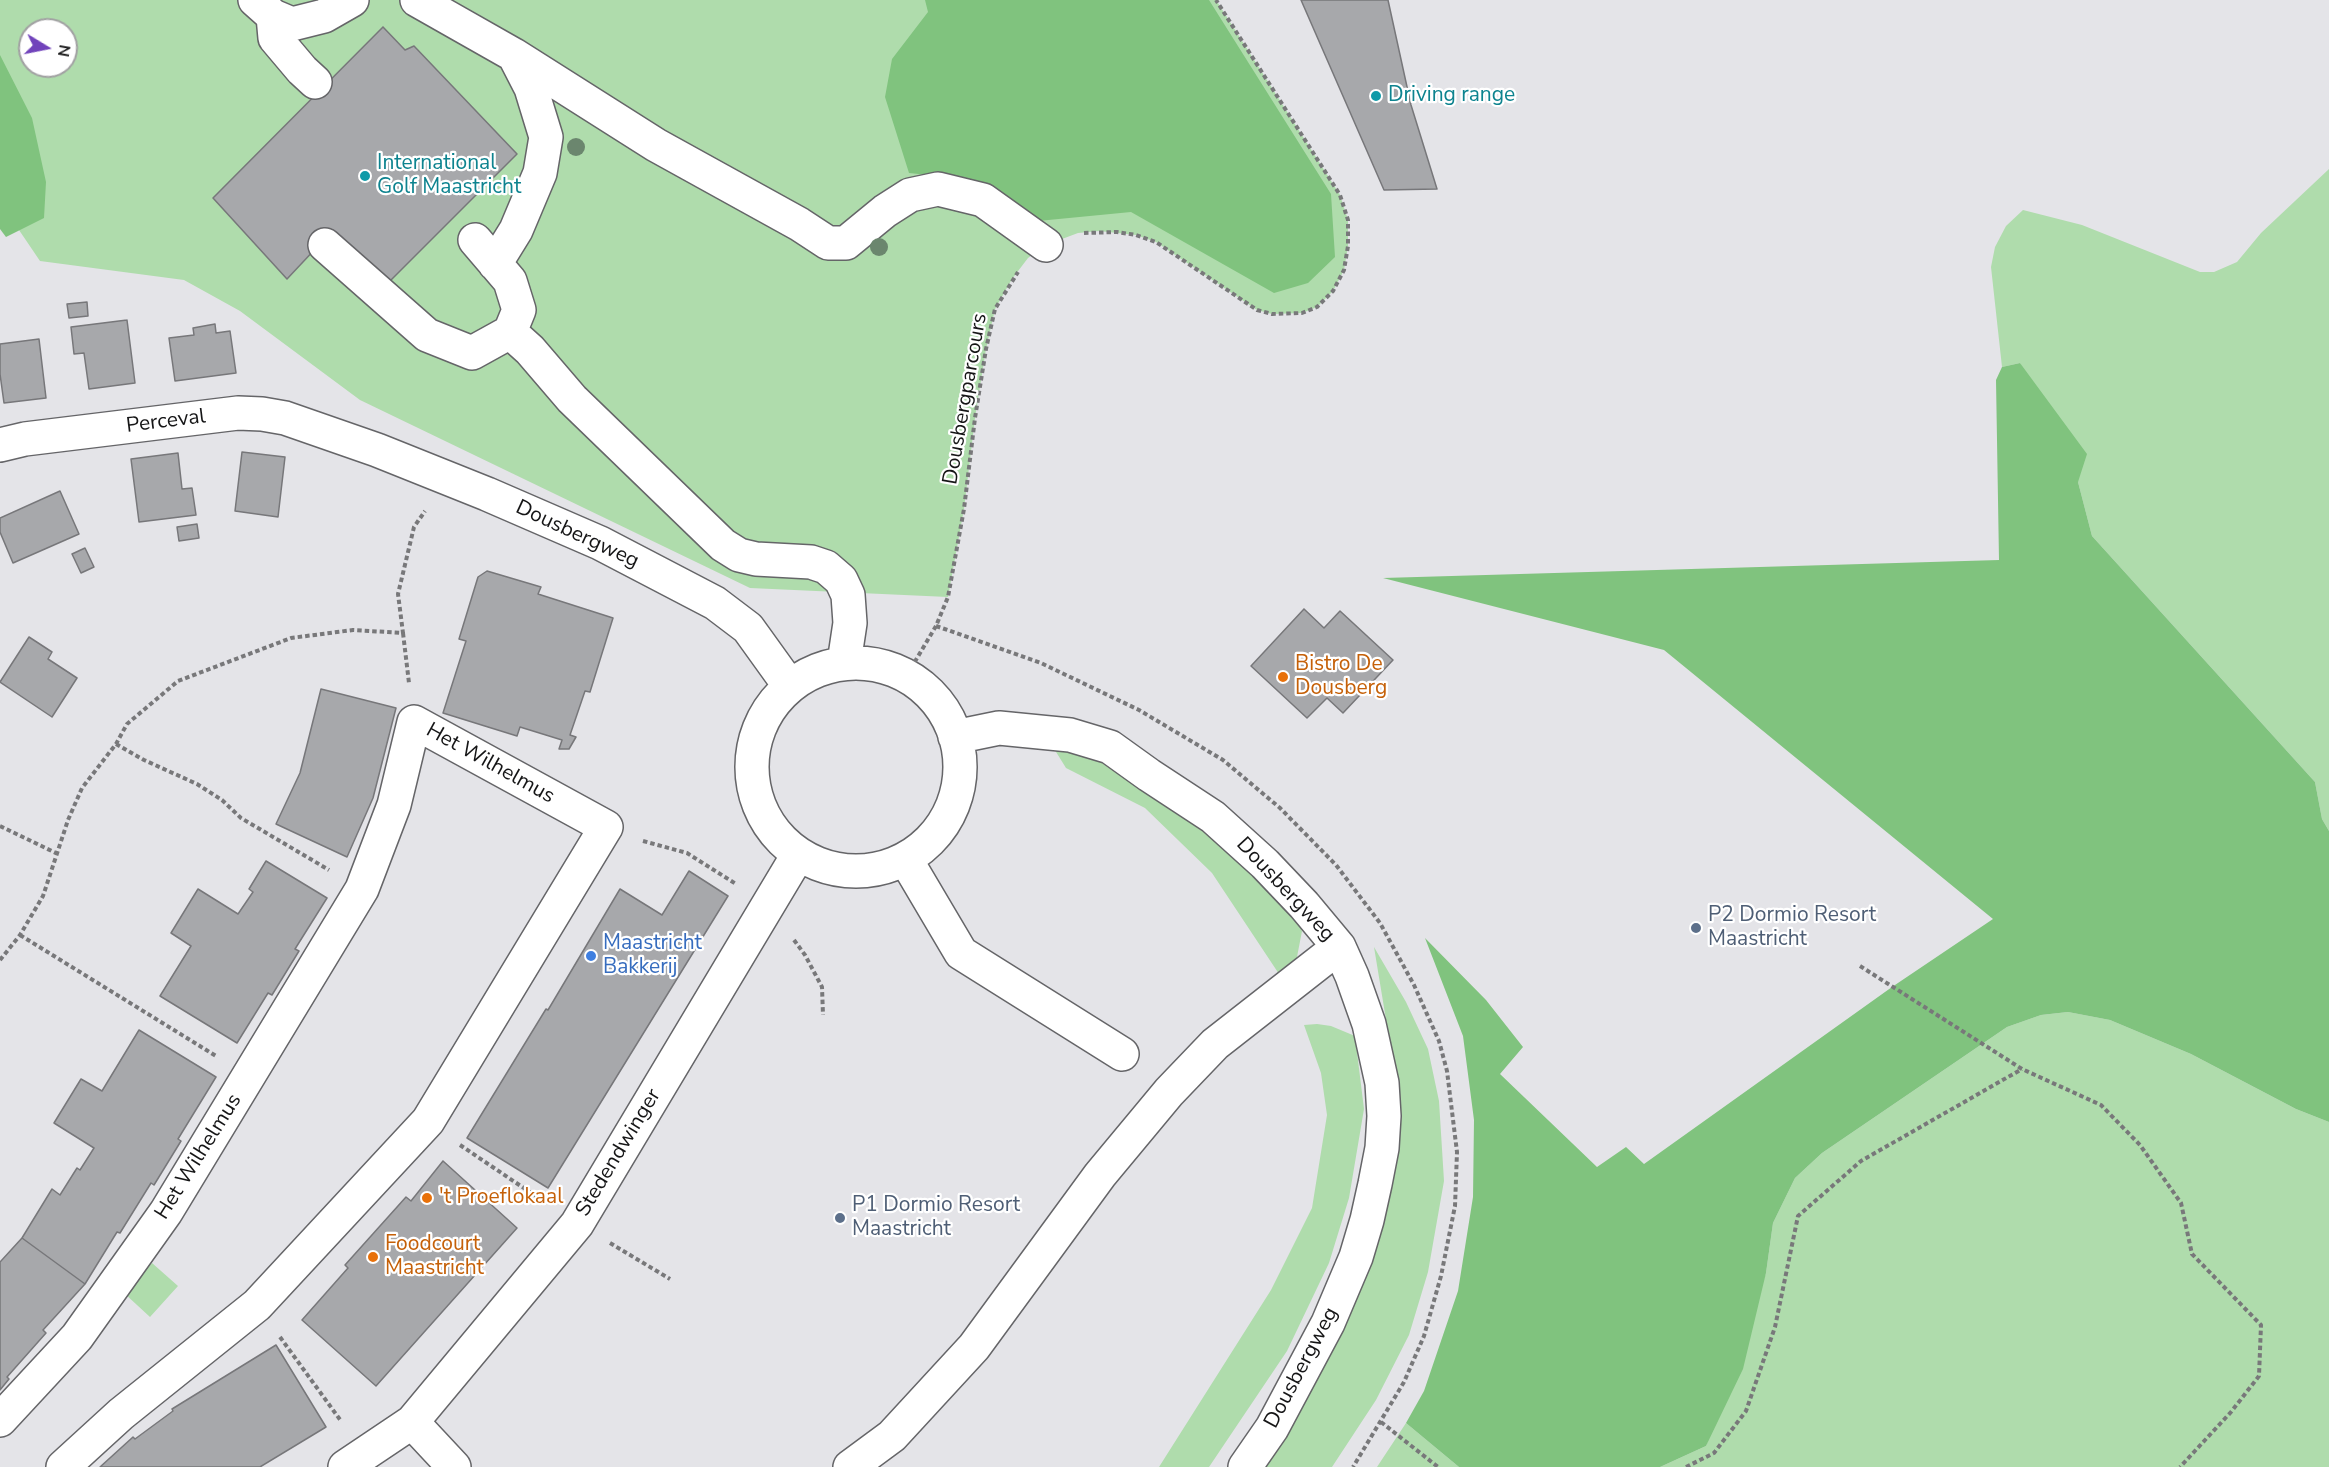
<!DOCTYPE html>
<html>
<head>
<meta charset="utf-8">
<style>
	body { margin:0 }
	#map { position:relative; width:2329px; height:1467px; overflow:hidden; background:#e4e4e8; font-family:"Nunito Sans",sans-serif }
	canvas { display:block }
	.north { position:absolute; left:18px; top:18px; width:60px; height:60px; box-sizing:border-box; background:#fff; border:2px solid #a1a1a2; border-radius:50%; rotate:100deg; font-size:16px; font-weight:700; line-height:24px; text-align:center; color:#151516 }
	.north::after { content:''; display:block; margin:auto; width:21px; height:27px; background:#7143bb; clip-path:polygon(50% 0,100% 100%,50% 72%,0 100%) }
</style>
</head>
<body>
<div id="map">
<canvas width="2329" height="1467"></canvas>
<div class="north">N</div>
</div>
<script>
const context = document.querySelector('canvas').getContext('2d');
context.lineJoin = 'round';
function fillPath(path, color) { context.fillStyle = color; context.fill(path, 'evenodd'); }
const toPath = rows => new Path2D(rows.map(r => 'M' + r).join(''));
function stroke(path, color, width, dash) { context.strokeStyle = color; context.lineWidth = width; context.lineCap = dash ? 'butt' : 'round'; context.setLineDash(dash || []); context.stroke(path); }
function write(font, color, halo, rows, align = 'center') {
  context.font = font + ' "Nunito Sans",sans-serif'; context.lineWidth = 4.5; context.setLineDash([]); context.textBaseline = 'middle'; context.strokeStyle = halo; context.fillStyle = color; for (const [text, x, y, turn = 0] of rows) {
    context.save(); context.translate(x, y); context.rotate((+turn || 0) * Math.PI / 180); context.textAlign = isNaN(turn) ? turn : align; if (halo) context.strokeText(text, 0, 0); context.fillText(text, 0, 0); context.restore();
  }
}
const green = toPath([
	[0,0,1216,0,1340,195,1348,220,1348,246,1344,270,1333,291,1317,307,1302,313,1272,314,1257,310,1156,242,1136,235,1099,231,1078,233,1046,245,1028,258,1012,279,995,309,986,349,975,418,964,509,948,597,750,588,360,400,240,311,184,280,40,261,0,202],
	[30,30,66,30,66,66,30,66],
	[2329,169,2329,831,2322,819,2315,782,2092,536,2078,482,2020,363,2002,367,1991,267,1995,247,2006,226,2023,210,2082,225,2200,272,2214,272,2237,262,2261,233],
	[1053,747,1105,762,1221,840,1285,902,1302,931,1297,957,1292,964,1279,974,1212,873,1145,808,1066,768],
	[1374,947,1406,1002,1428,1049,1439,1101,1444,1181,1428,1272,1409,1335,1376,1400,1332,1467,1266,1467,1296,1418,1395,1074],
	[2068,1012,2110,1020,2191,1054,2296,1109,2329,1122,2329,1467,1660,1467,1706,1446,1766,1273,1773,1223,1795,1178,1822,1153,2007,1027,2041,1015],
	[1317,1024,1331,1026,1355,1036,1364,1109,1349,1198,1329,1263,1287,1351,1209,1467,1159,1467,1271,1290,1312,1208,1327,1115,1321,1073,1304,1025],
	[152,1263,178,1286,150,1317,124,1293],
	[1406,1423,1459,1467,1377,1467]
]);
const forest = toPath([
	[925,0,1209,0,1331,194,1335,257,1308,283,1274,293,1131,212,1038,221,957,178,909,173,885,97,892,59,928,12],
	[0,55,32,118,46,182,44,218,6,237,0,229],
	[2020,363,2087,454,2078,482,2092,536,2315,782,2322,819,2329,831,2329,1122,2296,1109,2191,1054,2110,1020,2068,1012,2041,1015,2007,1027,1822,1153,1795,1178,1773,1223,1766,1273,1743,1369,1706,1446,1660,1467,1459,1467,1406,1423,1424,1391,1458,1291,1473,1197,1474,1120,1463,1036,1425,938,1486,1000,1523,1047,1500,1074,1597,1167,1626,1147,1644,1164,1892,987,1993,919,1664,650,1383,578,1999,560,1996,380,2002,367]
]);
const building = toPath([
	[1301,0,1388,0,1411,105,1437,189,1384,190,1301,0],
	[383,27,405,50,414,46,517,154,387,284,333,230,287,279,213,198,383,27],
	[87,302,88,316,69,318,67,304,87,302],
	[127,320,135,383,89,389,84,353,74,354,71,327,127,320],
	[215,324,216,333,230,331,236,373,175,381,169,338,194,335,193,328,215,324],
	[39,339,46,398,4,403,0,374,0,344,39,339],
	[242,452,285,457,278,517,235,511,242,452],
	[178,453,182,489,192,488,196,515,139,522,131,459,178,453],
	[60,491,79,534,13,563,0,532,0,518,60,491],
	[197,524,199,538,179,541,177,527,197,524],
	[85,548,94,567,81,573,72,554,85,548],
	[487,571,541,587,538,594,613,618,590,692,585,691,570,735,576,737,569,749,559,749,562,740,520,727,517,736,443,713,466,641,459,639,478,577,487,571],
	[1304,609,1324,628,1340,611,1393,660,1343,713,1327,698,1307,718,1251,666,1304,609],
	[29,637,52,652,48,659,77,678,52,717,0,682,29,637],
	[321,689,396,708,373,798,347,857,276,824,300,773,321,689],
	[266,861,327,898,295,949,299,951,272,995,268,993,237,1043,160,996,191,946,171,933,198,889,238,914,253,892,249,889,266,861],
	[689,871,728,896,548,1188,467,1138,546,1009,548,1010,620,889,662,915,689,871],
	[139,1030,216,1077,178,1139,181,1141,154,1185,151,1183,120,1233,117,1232,85,1284,22,1238,52,1189,60,1195,77,1168,80,1170,94,1148,54,1123,81,1079,102,1091,139,1030],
	[443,1161,517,1228,376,1386,302,1320,348,1268,345,1265,406,1197,411,1201,443,1161],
	[22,1238,85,1284,43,1330,46,1333,7,1377,9,1379,0,1390,0,1262,22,1238],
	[276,1345,326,1427,260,1467,100,1467,133,1437,135,1439,173,1411,172,1409,276,1345]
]);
const path = toPath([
	[1084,233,1117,232,1136,235,1156,242,1257,310,1272,314,1302,313,1317,307,1333,291,1344,270,1348,246,1348,220,1340,195,1216,0],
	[936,626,1041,663,1139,710,1223,760,1280,808,1336,865,1380,923,1414,985,1439,1041,1447,1071,1457,1152,1455,1206,1441,1276,1424,1336,1404,1382,1353,1467],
	[403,633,409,683],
	[907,675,936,626,948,597,964,509,975,418,986,349,995,309,1018,272],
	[116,744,144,760,197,784,222,800,241,818,329,870],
	[0,826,58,854],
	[643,841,687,853,736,884],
	[20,935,216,1056],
	[794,940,805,955,822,987,823,1015],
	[0,960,20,935,43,896,68,820,82,788,116,744,127,724,178,681,291,638,353,630,403,633,398,594,414,527,425,511],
	[1860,966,2022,1069,2101,1105,2140,1145,2181,1203,2192,1254,2261,1325,2259,1376,2231,1412,2180,1467],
	[460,1145,546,1203],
	[610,1243,670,1279],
	[280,1337,341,1421],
	[1381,1422,1438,1467],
	[1686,1467,1714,1453,1746,1411,1775,1327,1798,1216,1861,1161,2022,1069]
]);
const minor = toPath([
	[255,0,273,16,275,38,302,70,315,82],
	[417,0,514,55,656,145,799,224,828,243,846,243,885,211,910,195,938,189,983,200,1046,245],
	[273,16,292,24,324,16,352,0],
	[325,245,427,335,472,353,510,332,519,310,510,281,475,240],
	[495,264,516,230,540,173,546,137,531,88,514,55],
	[510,332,530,350,572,399,723,545,739,555,756,559,811,562,826,567,841,580,848,595,850,623,844,663],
	[0,445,25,439,238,413,262,414,285,418,377,450,487,494,600,543,715,603,748,628,789,685],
	'752 767a104 104 0 1 1 208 0a104 104 0 1 1-208 0Z',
	[955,737,999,728,1070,735,1110,747,1149,775,1213,817,1265,864,1304,905,1339,947,1352,976,1369,1024,1382,1083,1384,1116,1382,1148,1375,1184,1367,1220,1356,1257,1328,1323,1272,1428,1245,1467],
	[906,860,961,953,1122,1054],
	[0,1420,77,1337,166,1212,362,889,394,805,414,722,606,827,428,1121,257,1305,121,1414,63,1467],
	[412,1422,454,1467],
	[345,1467,412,1422,577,1224,798,855],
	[850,1467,892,1436,974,1347,1100,1175,1169,1092,1215,1044,1339,947]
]);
const trees = [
	[576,147],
	[879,247]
];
const markers = [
	[1376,96,6,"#0f9aa8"],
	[365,176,6,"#0f9aa8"],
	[1283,677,6,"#e8710a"],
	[1696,928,6,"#5c6f8a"],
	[591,956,6,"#3f7fe0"],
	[427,1198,6,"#e8710a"],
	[840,1218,6,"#5c6f8a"],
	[373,1257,6,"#e8710a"]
];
const cultureNames = [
	["Driving range",1388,96],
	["International",377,164],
	["Golf Maastricht",377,188]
];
const streetNames = [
	["Dousbergparcours",966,399,-80],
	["Perceval",166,422,-7],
	["Dousbergweg",577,535,25],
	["Het Wilhelmus",490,764,29],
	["Dousbergweg",1285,890,47],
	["Stedendwinger",619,1153,-59],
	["Het Wilhelmus",199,1157,-58],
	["Dousbergweg",1302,1368,-62]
];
const foodNames = [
	["Bistro De",1295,665],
	["Dousberg",1295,689],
	["'t Proeflokaal",439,1198],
	["Foodcourt",385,1245],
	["Maastricht",385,1269]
];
const serviceNames = [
	["P2 Dormio Resort",1708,916],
	["Maastricht",1708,940],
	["P1 Dormio Resort",852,1206],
	["Maastricht",852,1230]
];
const shopNames = [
	["Maastricht",603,944],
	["Bakkerij",603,968]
];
fillPath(green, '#afdcac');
fillPath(forest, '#80c37e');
fillPath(building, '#a7a8ab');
stroke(building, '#77777a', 1.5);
stroke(minor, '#656568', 36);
stroke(path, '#78787a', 4, [4.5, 3]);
stroke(minor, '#fff', 33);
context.fillStyle = '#6b866e';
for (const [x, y] of trees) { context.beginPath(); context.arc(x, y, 9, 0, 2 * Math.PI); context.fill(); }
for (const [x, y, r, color] of markers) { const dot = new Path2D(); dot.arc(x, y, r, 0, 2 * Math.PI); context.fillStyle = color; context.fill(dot); stroke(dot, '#fff', 2); }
write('21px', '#0d838f', '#fff', cultureNames, 'left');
write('21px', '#151516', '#fff', streetNames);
write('21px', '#c56008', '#fff', foodNames, 'left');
write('21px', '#4e5e75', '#fff', serviceNames, 'left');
write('21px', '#366cbe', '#fff', shopNames, 'left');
</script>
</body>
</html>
